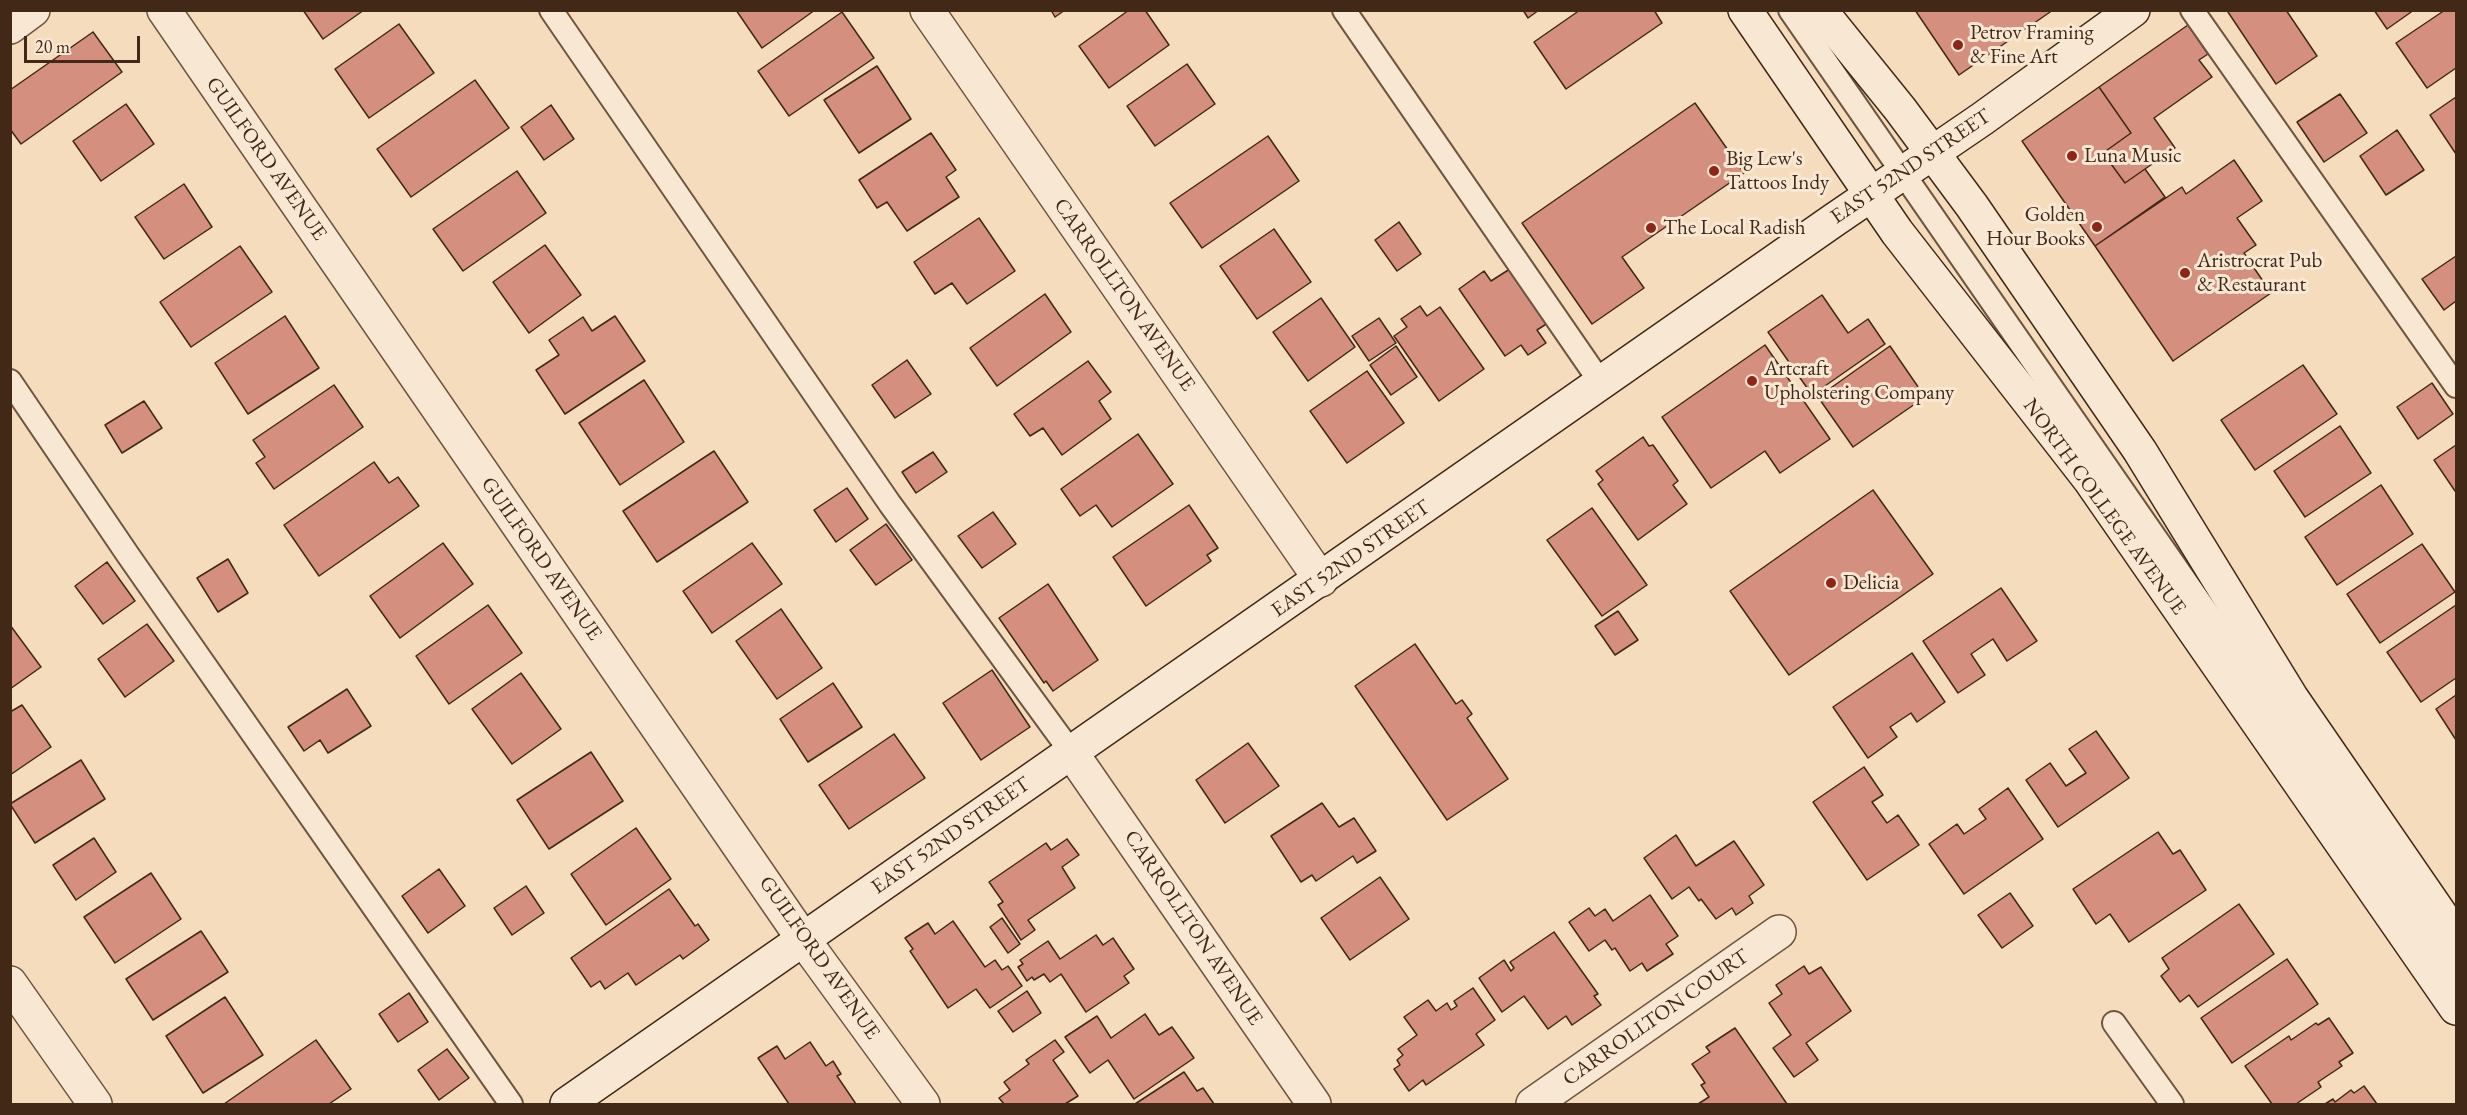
<!DOCTYPE html>
<html>
<head>
<meta charset="utf-8">
<style>
	body { margin:0 }
	#map { position:relative; width:2467px; height:1115px; overflow:hidden; background:#f4dcbc; font-family:"EB Garamond",serif }
	canvas { display:block }
	.frame { position:absolute; inset:0; border:12px solid #412817; pointer-events:none }
	.scale { position:absolute; left:24px; top:36px; width:116px; height:27px; box-sizing:border-box; border:3px solid #412817; border-top:0; padding-left:8px; font-size:18px; line-height:21px; white-space:nowrap; color:#412817; -webkit-text-stroke:4px #f8e8d3; paint-order:stroke }
</style>
</head>
<body>
<div id="map">
<canvas width="2467" height="1115"></canvas>
<div class="frame"></div>
<div class="scale">20 m</div>
</div>
<script>
const context = document.querySelector('canvas').getContext('2d');
context.lineJoin = 'round';
function fillPath(path, color) { context.fillStyle = color; context.fill(path, 'evenodd'); }
const toPath = rows => new Path2D(rows.map(r => 'M' + r).join(''));
function stroke(path, color, width, dash) { context.strokeStyle = color; context.lineWidth = width; context.lineCap = dash ? 'butt' : 'round'; context.setLineDash(dash || []); context.stroke(path); }
function write(font, color, halo, rows, align = 'center') {
  context.font = font + ' "EB Garamond",serif'; context.lineWidth = 6; context.setLineDash([]); context.textBaseline = 'middle'; context.strokeStyle = halo; context.fillStyle = color; for (const [text, x, y, turn = 0] of rows) {
    context.save(); context.translate(x, y); context.rotate((+turn || 0) * Math.PI / 180); context.textAlign = isNaN(turn) ? turn : align; if (halo) context.strokeText(text, 0, 0); context.fillText(text, 0, 0); context.restore();
  }
}
const building = toPath([
	[303,10,364,10,323,39,303,10],
	[736,10,815,10,762,48,736,10],
	[1051,10,1065,10,1055,17,1051,10],
	[1129,10,1145,10,1169,45,1109,88,1079,46,1129,10],
	[1523,10,1539,10,1528,18,1523,10],
	[1580,10,1654,10,1662,23,1566,89,1534,42,1580,10],
	[1915,10,2053,10,1959,75,1915,10],
	[2230,10,2286,10,2317,56,2276,84,2228,12,2230,10],
	[2374,10,2414,10,2387,29,2374,10],
	[2445,10,2456,10,2456,68,2427,88,2396,43,2445,10],
	[842,12,874,58,789,116,758,71,842,12],
	[399,24,434,73,369,118,335,69,399,24],
	[2188,25,2208,54,2199,60,2212,77,2154,118,2175,148,2125,183,2103,153,2131,133,2099,87,2188,25],
	[93,32,122,72,21,144,10,129,10,90,93,32],
	[1187,64,1215,104,1155,146,1127,106,1187,64],
	[877,66,911,119,859,153,824,100,877,66],
	[475,80,509,128,411,197,377,149,475,80],
	[2099,87,2131,133,2103,153,2125,183,2145,169,2165,197,2095,246,2022,141,2099,87],
	[2340,94,2367,133,2324,162,2297,122,2340,94],
	[2456,97,2456,154,2430,115,2456,97],
	[1695,103,1744,173,1622,257,1644,288,1592,324,1522,223,1695,103],
	[126,104,154,144,101,181,73,141,126,104],
	[551,105,574,139,544,160,521,127,551,105],
	[2397,130,2424,170,2386,195,2360,156,2397,130],
	[931,133,956,170,946,177,959,197,907,231,887,202,877,208,859,180,931,133],
	[1268,136,1299,181,1202,248,1170,203,1268,136],
	[2234,160,2262,201,2237,218,2256,245,2244,253,2271,293,2173,361,2095,246,2182,187,2186,194,2234,160],
	[517,171,546,213,463,271,433,229,517,171],
	[184,184,212,227,164,259,135,217,184,184],
	[979,218,1015,271,967,304,952,283,935,294,914,262,979,218],
	[1399,222,1421,254,1397,271,1375,240,1399,222],
	[1274,229,1311,282,1257,319,1220,266,1274,229],
	[545,245,581,295,529,333,493,282,545,245],
	[240,246,272,292,191,347,160,302,240,246],
	[2456,256,2456,301,2444,310,2422,279,2456,256],
	[1513,267,1551,321,1537,330,1546,343,1528,355,1521,345,1505,356,1459,289,1484,271,1491,281,1513,267],
	[1045,294,1071,332,997,386,970,348,1045,294],
	[1822,295,1848,333,1868,319,1885,344,1812,395,1768,332,1822,295],
	[1321,298,1355,347,1308,381,1273,332,1321,298],
	[1420,306,1427,316,1440,307,1484,369,1439,401,1394,336,1407,327,1401,319,1420,306],
	[285,316,319,368,248,414,215,363,285,316],
	[615,316,645,361,565,414,536,370,559,355,549,340,583,317,592,331,615,316],
	[1379,318,1396,343,1369,361,1352,336,1379,318],
	[1765,345,1830,439,1780,473,1765,451,1711,488,1662,417,1765,345],
	[1396,346,1417,377,1391,395,1370,365,1396,346],
	[1890,346,1925,397,1853,447,1818,397,1890,346],
	[907,360,931,394,895,418,872,385,907,360],
	[1088,361,1111,392,1099,401,1111,419,1062,455,1043,428,1030,436,1014,414,1088,361],
	[2303,365,2337,414,2255,470,2221,420,2303,365],
	[1367,371,1404,423,1347,463,1310,411,1367,371],
	[644,380,684,442,620,485,579,423,644,380],
	[2432,383,2453,414,2418,439,2397,407,2432,383],
	[334,385,363,427,274,489,256,463,265,457,253,440,334,385],
	[144,401,162,428,122,453,105,425,144,401],
	[2340,426,2371,473,2305,517,2274,471,2340,426],
	[1138,434,1173,484,1112,527,1096,505,1080,516,1061,489,1138,434],
	[1643,437,1649,446,1653,445,1678,481,1673,485,1687,504,1638,540,1598,484,1603,480,1596,471,1643,437],
	[2456,445,2456,490,2455,491,2434,460,2456,445],
	[714,451,748,502,657,562,623,511,714,451],
	[933,452,947,472,916,493,902,472,933,452],
	[374,462,389,483,398,477,419,506,319,576,284,525,374,462],
	[2381,485,2413,534,2337,585,2305,537,2381,485],
	[847,488,868,519,836,542,814,510,847,488],
	[1873,490,1933,574,1789,675,1730,591,1873,490],
	[1189,505,1218,548,1207,555,1211,561,1146,606,1113,557,1189,505],
	[1592,508,1647,585,1602,616,1547,540,1592,508],
	[993,512,1016,544,982,568,958,536,993,512],
	[886,524,912,560,876,585,850,550,886,524],
	[443,543,473,584,400,638,370,596,443,543],
	[752,543,782,584,712,633,683,591,752,543],
	[2422,544,2455,592,2380,643,2347,594,2422,544],
	[228,559,248,593,218,612,197,578,228,559],
	[107,562,135,601,103,624,75,586,107,562],
	[1048,584,1098,660,1053,691,1046,681,1044,683,999,618,1048,584],
	[2001,588,2037,641,2007,661,1993,639,1971,654,1985,675,1958,693,1923,641,2001,588],
	[488,605,522,653,449,704,416,656,488,605],
	[2456,605,2456,678,2421,702,2387,652,2456,605],
	[781,609,822,668,777,699,736,641,781,609],
	[1618,611,1638,640,1615,655,1595,626,1618,611],
	[147,624,174,661,125,697,98,659,147,624],
	[10,625,41,667,10,689,10,625],
	[1415,644,1456,704,1462,700,1472,714,1467,718,1508,779,1447,820,1355,686,1415,644],
	[1912,653,1945,702,1917,722,1911,713,1890,727,1897,737,1868,758,1833,707,1912,653],
	[992,670,1030,727,981,760,943,703,992,670],
	[521,673,561,729,512,764,472,709,521,673],
	[833,683,862,727,808,762,780,719,833,683],
	[347,689,371,726,328,753,320,740,304,751,288,727,347,689],
	[2456,695,2456,740,2436,709,2456,695],
	[22,705,51,747,10,775,10,712,22,705],
	[2096,731,2129,778,2058,827,2026,780,2050,763,2066,786,2086,773,2069,749,2096,731],
	[894,734,925,778,849,829,819,785,894,734],
	[1248,743,1279,786,1225,823,1196,780,1248,743],
	[591,752,623,801,549,849,517,800,591,752],
	[81,760,105,799,35,843,10,804,81,760],
	[1864,767,1883,795,1872,802,1887,823,1898,815,1919,845,1867,880,1813,802,1864,767],
	[2008,788,2043,839,1964,894,1929,844,1957,824,1964,834,1986,819,1979,809,2008,788],
	[1322,803,1339,827,1354,818,1376,851,1357,863,1353,856,1316,881,1312,875,1301,882,1271,836,1322,803],
	[636,828,671,879,606,925,571,874,636,828],
	[2158,832,2173,854,2180,850,2206,890,2129,942,2110,914,2096,924,2073,889,2158,832],
	[1676,835,1696,866,1734,841,1764,885,1749,896,1753,903,1736,915,1732,908,1716,919,1701,899,1699,901,1689,887,1672,899,1644,858,1676,835],
	[94,838,116,872,76,900,53,865,94,838],
	[1067,839,1079,855,1062,867,1075,888,1028,920,1035,930,1021,940,998,905,1003,902,989,882,1046,843,1051,850,1067,839],
	[439,869,465,906,428,933,402,896,439,869],
	[151,873,181,919,115,963,84,917,151,873],
	[1380,877,1409,919,1350,960,1321,918,1380,877],
	[526,886,544,913,512,935,494,908,526,886],
	[669,889,695,926,698,924,709,940,683,959,680,955,636,985,628,973,605,989,600,981,591,987,571,958,669,889],
	[2010,893,2033,926,2002,948,1978,915,2010,893],
	[1650,895,1678,936,1666,944,1673,954,1647,971,1642,963,1630,971,1615,948,1612,950,1605,940,1589,951,1569,922,1589,908,1595,916,1605,909,1613,921,1650,895],
	[2239,904,2274,954,2198,1007,2189,995,2180,1002,2161,976,2169,969,2162,958,2239,904],
	[1002,918,1020,944,1008,953,990,927,1002,918],
	[953,921,985,967,995,960,1002,970,1008,966,1022,986,990,1008,976,989,948,1008,910,951,913,949,905,938,928,923,935,934,953,921],
	[201,931,228,972,153,1020,126,979,201,931],
	[1554,932,1598,994,1594,996,1601,1005,1572,1025,1566,1016,1548,1029,1524,996,1502,1012,1479,978,1504,960,1511,971,1514,968,1510,962,1554,932],
	[1096,935,1103,945,1113,938,1134,969,1124,976,1129,983,1086,1012,1061,974,1050,982,1044,974,1034,980,1032,977,1027,981,1018,967,1023,964,1020,960,1048,941,1060,959,1096,935],
	[2287,959,2318,1004,2232,1063,2201,1018,2287,959],
	[1804,966,1809,974,1821,967,1851,1011,1806,1043,1818,1060,1794,1077,1773,1048,1791,1035,1769,1003,1782,994,1776,985,1804,966],
	[1473,988,1495,1020,1476,1034,1484,1045,1426,1085,1423,1080,1409,1091,1394,1069,1400,1065,1397,1060,1403,1055,1398,1049,1417,1035,1404,1017,1428,1000,1436,1011,1447,1003,1451,1010,1457,1006,1454,1001,1473,988],
	[1027,991,1041,1013,1013,1032,998,1011,1027,991],
	[409,993,428,1022,398,1042,379,1014,409,993],
	[225,997,263,1055,203,1093,166,1036,225,997],
	[1145,1014,1159,1035,1172,1027,1194,1058,1134,1099,1108,1060,1090,1073,1065,1037,1097,1016,1111,1038,1145,1014],
	[2329,1018,2353,1053,2339,1062,2342,1066,2318,1082,2321,1087,2296,1104,2272,1104,2245,1066,2289,1036,2291,1040,2316,1023,2318,1025,2329,1018],
	[1735,1028,1787,1104,1698,1104,1709,1097,1701,1085,1705,1083,1692,1064,1710,1052,1706,1047,1735,1028],
	[316,1040,351,1089,329,1104,224,1104,316,1040],
	[1055,1040,1064,1052,1053,1060,1078,1096,1065,1104,1004,1104,999,1098,1010,1090,1004,1082,1029,1064,1026,1060,1055,1040],
	[810,1042,826,1066,833,1061,841,1074,837,1076,856,1104,789,1104,758,1058,777,1046,785,1059,810,1042],
	[447,1049,469,1078,439,1100,418,1070,447,1049],
	[1184,1072,1197,1091,1203,1088,1214,1104,1135,1104,1184,1072],
	[2364,1086,2377,1104,2325,1104,2333,1099,2335,1102,2351,1090,2354,1093,2364,1086]
]);
const lane = toPath([
	[551,10,890,504,1071,752],
	[1344,10,1601,383],
	[1790,10,2456,972],
	[2192,10,2456,386],
	[10,381,128,555,511,1104],
	[2114,1023,2172,1104]
]);
const street = toPath([
	[164,10,803,939,923,1104],
	[927,10,1321,580],
	[10,27,33,10],
	[1071,752,1314,1104],
	[10,983,95,1104],
	[1533,1104,1779,932]
]);
const secondary = toPath([
	[1745,10,1897,232,2090,480,2456,1008],
	[1820,10,1900,109,1972,206,2140,451,2291,697,2456,937],
	[567,1104,1834,220,1982,119,2133,10]
]);
const markers = [
	[1958,45,6,"#8f2418"],
	[2072,156,6,"#8f2418"],
	[1714,171,6,"#8f2418"],
	[2097,227,6,"#8f2418"],
	[1651,228,6,"#8f2418"],
	[2185,273,6,"#8f2418"],
	[1752,381,6,"#8f2418"],
	[1831,583,6,"#8f2418"]
];
const poiNames = [
	["Petrov Framing",1970,33],
	["& Fine Art",1970,57],
	["Luna Music",2084,156],
	["Big Lew's",1726,159],
	["Tattoos Indy",1726,183],
	["Golden",2085,215,"right"],
	["Hour Books",2085,239,"right"],
	["The Local Radish",1663,228],
	["Aristrocrat Pub",2197,261],
	["& Restaurant",2197,285],
	["Artcraft",1764,369],
	["Upholstering Company",1764,393],
	["Delicia",1843,583]
];
const streetNames = [
	["GUILFORD AVENUE",266,159,55],
	["EAST 52ND STREET",1911,167,-34],
	["CARROLLTON AVENUE",1124,295,55],
	["NORTH COLLEGE AVENUE",2104,507,54],
	["GUILFORD AVENUE",541,559,55],
	["EAST 52ND STREET",1351,559,-35],
	["EAST 52ND STREET",951,836,-35],
	["CARROLLTON AVENUE",1193,928,56],
	["GUILFORD AVENUE",819,958,55],
	["CARROLLTON COURT",1656,1018,-35]
];
fillPath(building, '#d48f7e');
stroke(building, '#412817', 1.5);
stroke(lane, '#6e5540', 26);
stroke(street, '#6e5540', 36);
stroke(secondary, '#412817', 36);
stroke(lane, '#f8e8d3', 22);
stroke(street, '#f8e8d3', 33);
stroke(secondary, '#f8e8d3', 33);
for (const [x, y, r, color] of markers) { const dot = new Path2D(); dot.arc(x, y, r, 0, 2 * Math.PI); context.fillStyle = color; context.fill(dot); stroke(dot, '#f8e8d3', 2); }
write('21px', '#412817', '#f8e8d3', poiNames, 'left');
write('21px', '#412817', '#f8e8d3', streetNames);
</script>
</body>
</html>
